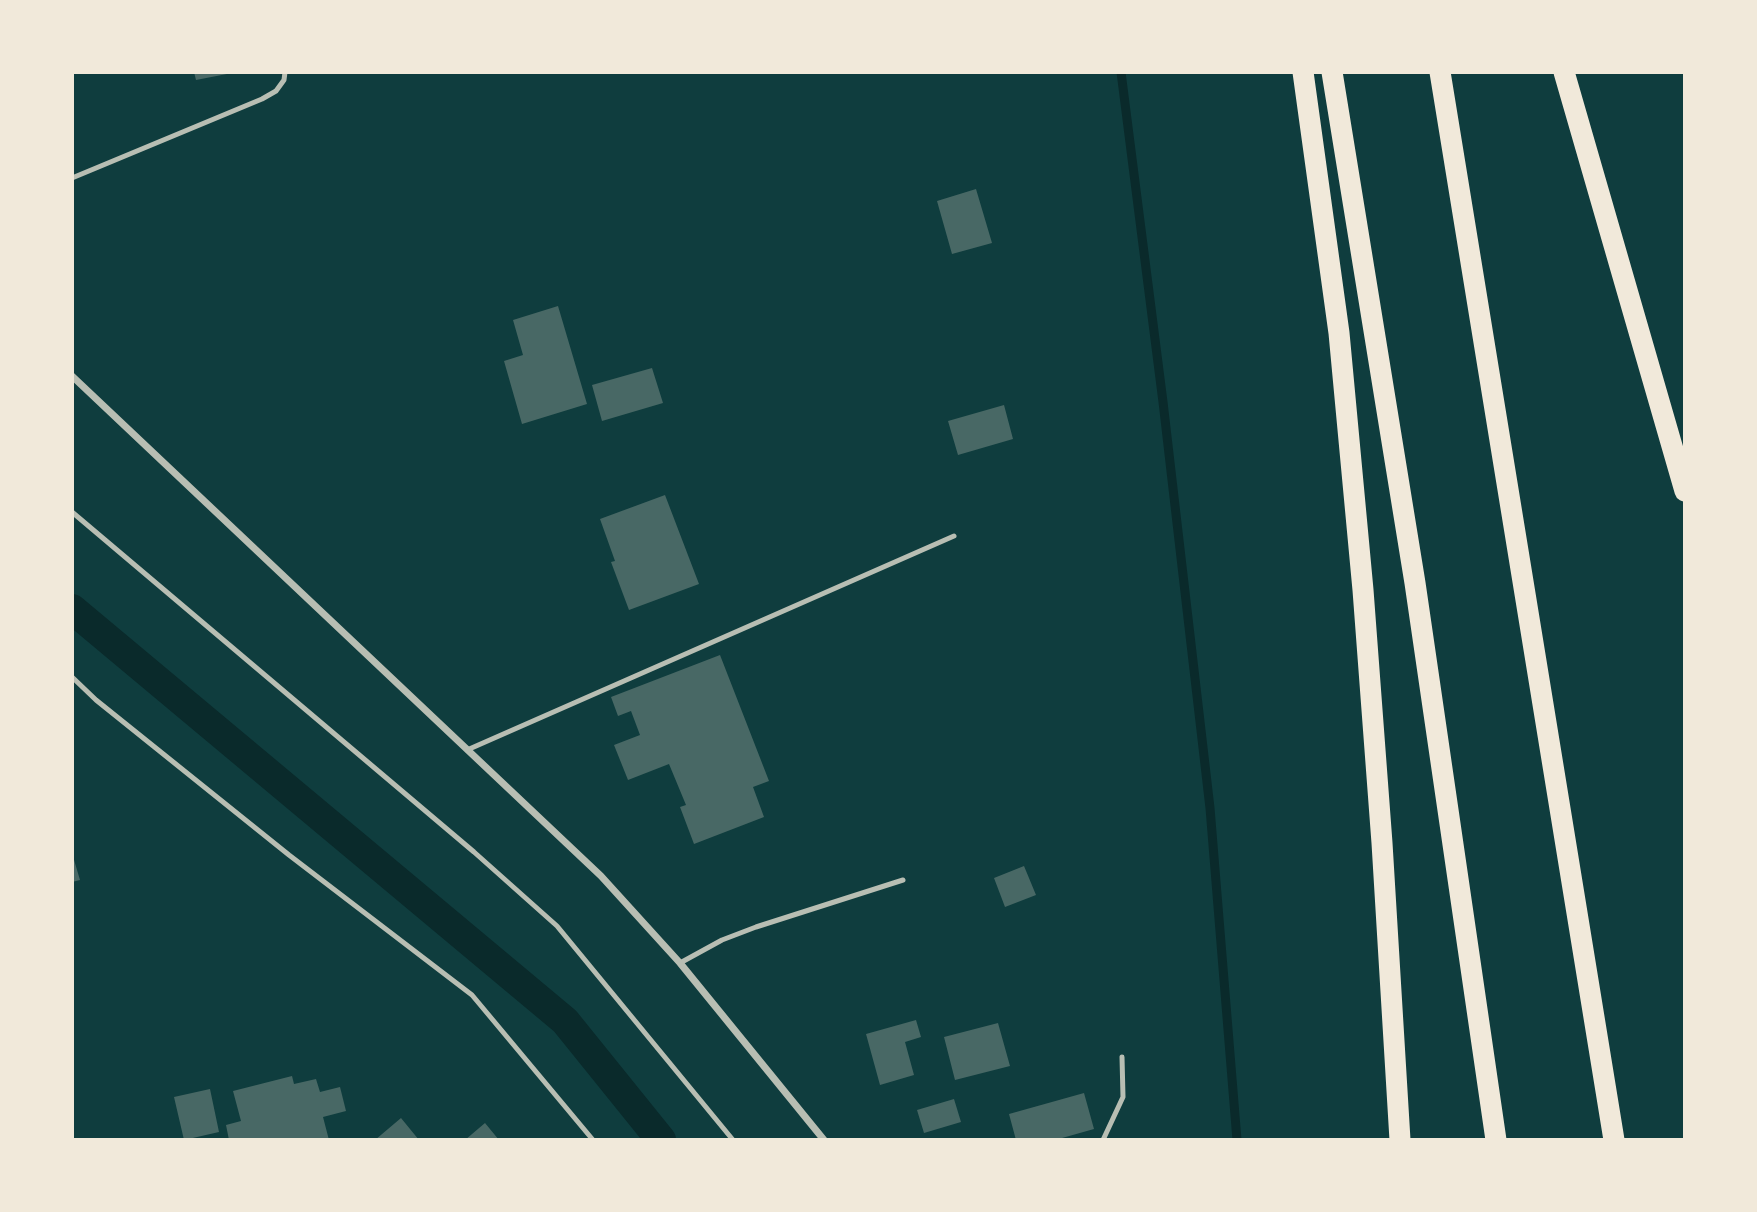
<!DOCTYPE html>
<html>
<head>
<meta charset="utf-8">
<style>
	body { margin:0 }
	#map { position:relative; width:1757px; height:1212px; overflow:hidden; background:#0f3d3e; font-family:Barlow,sans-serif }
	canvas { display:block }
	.frame { position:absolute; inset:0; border:74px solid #f1e9da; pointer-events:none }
</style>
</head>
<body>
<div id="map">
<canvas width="1757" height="1212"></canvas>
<div class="frame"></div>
</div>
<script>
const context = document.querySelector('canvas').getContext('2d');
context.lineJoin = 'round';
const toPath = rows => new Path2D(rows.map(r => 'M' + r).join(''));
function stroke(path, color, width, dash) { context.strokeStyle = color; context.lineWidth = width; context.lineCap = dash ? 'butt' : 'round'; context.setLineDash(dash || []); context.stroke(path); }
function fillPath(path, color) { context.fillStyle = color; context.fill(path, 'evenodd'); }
const stream = toPath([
	[1121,72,1163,402,1210,808,1237,1140]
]);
const canal = toPath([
	[72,609,565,1021,661,1140]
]);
const building = toPath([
	[194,72,232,72,232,73,196,80],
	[976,189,992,243,952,254,937,201],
	[558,306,587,404,522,424,504,361,523,355,513,320],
	[652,368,663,403,602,421,592,385],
	[1004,405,1013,439,958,455,948,421],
	[665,495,699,584,629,610,611,562,615,561,600,519],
	[720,655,769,781,753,787,764,817,694,844,680,807,686,805,669,764,628,780,614,745,640,735,631,711,618,716,611,697],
	[72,853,80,880,72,882],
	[1024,866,1036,895,1005,907,994,878],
	[916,1020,921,1037,905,1042,914,1075,880,1085,866,1034],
	[998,1023,1010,1066,955,1080,944,1037],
	[292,1076,294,1084,316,1079,320,1092,340,1087,346,1111,323,1117,329,1140,229,1140,226,1125,241,1121,233,1091],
	[210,1089,219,1132,184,1140,174,1097],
	[1084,1093,1094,1129,1055,1140,1016,1140,1009,1114],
	[954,1099,961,1122,924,1133,917,1110],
	[401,1118,419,1140,375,1140],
	[485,1123,499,1140,465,1140]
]);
const service = toPath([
	[72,178,262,99,276,91,284,80,285,72],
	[72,512,474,852,557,926,733,1140],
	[72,677,96,700,289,855,472,995,593,1140],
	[467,750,954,536],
	[680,963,722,940,756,927,903,880],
	[1103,1140,1123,1097,1122,1057]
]);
const minor = toPath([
	[72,376,601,876,680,963,824,1140]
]);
const motorway = toPath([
	[1303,72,1339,333,1363,590,1382,843,1400,1140],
	[1332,72,1415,583,1496,1140],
	[1440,72,1614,1140],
	[1564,72,1685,491]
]);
stroke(stream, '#0a2a2b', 9);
stroke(canal, '#0a2a2b', 30);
fillPath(building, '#486865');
stroke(service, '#b8beb3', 5);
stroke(minor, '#b8beb3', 7);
stroke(motorway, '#f1e9da', 21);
</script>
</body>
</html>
